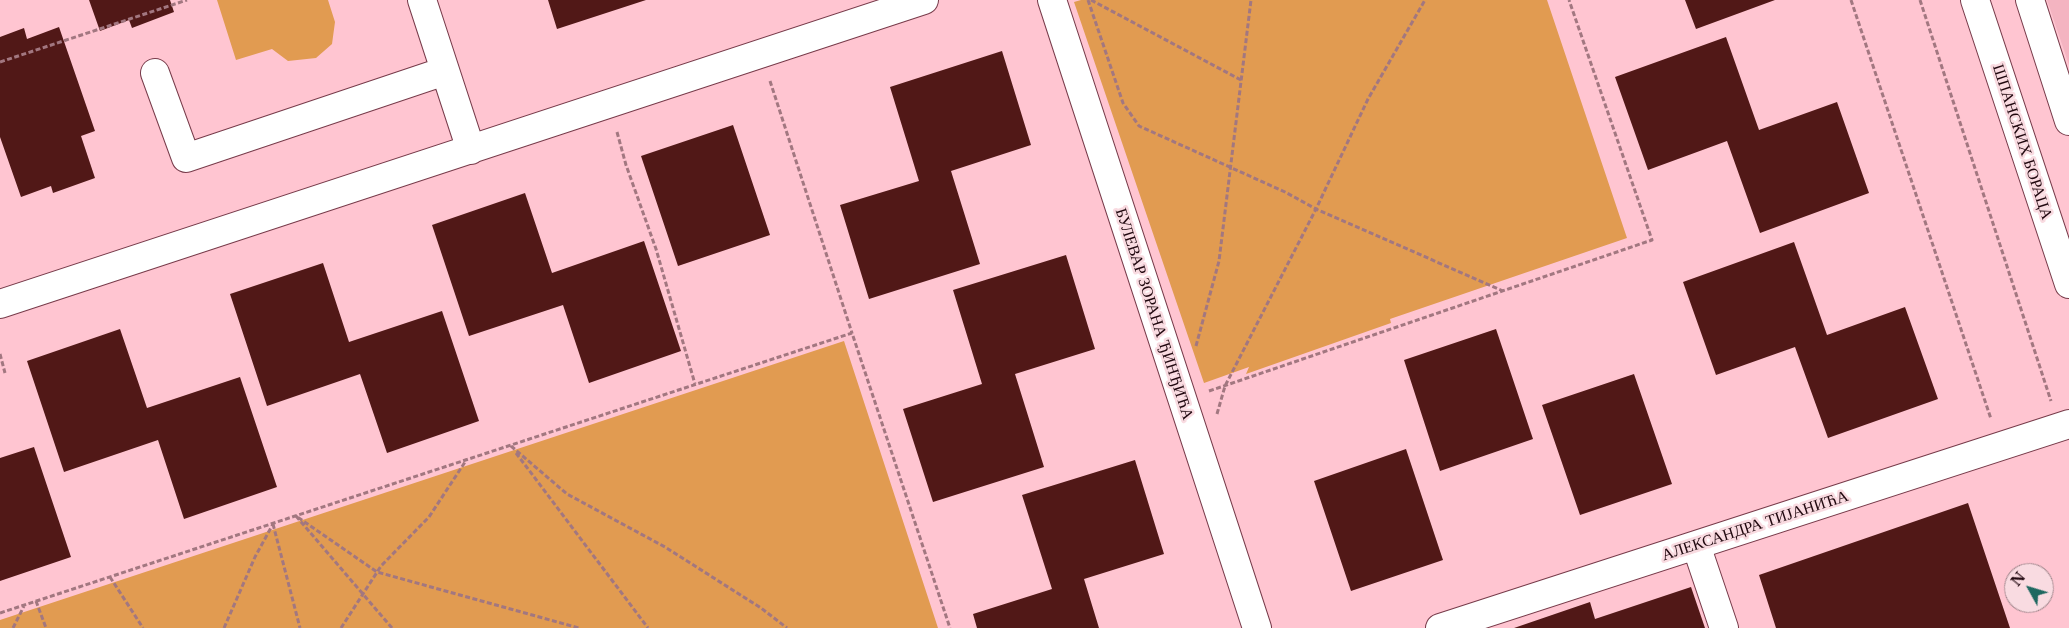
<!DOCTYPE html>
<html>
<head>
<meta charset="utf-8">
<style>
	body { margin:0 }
	#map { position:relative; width:2069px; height:628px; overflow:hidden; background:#ffc5d1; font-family:"Libre Baskerville",serif }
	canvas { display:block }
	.north { position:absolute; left:2004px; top:563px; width:50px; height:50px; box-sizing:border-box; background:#f9dbe1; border:1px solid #a2878d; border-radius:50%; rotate:309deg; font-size:14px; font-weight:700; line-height:20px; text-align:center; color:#20080f }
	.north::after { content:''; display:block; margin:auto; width:18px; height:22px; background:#1e6860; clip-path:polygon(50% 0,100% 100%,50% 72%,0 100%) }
</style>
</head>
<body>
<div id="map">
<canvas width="2069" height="628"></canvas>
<div class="north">N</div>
</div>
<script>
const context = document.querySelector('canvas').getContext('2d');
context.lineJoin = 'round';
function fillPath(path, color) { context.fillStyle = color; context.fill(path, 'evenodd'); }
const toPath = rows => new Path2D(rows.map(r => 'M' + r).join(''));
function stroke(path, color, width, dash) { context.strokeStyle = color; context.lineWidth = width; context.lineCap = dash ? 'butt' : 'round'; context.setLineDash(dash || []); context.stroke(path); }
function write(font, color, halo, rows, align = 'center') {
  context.font = font + ' "Libre Baskerville",serif'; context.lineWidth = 5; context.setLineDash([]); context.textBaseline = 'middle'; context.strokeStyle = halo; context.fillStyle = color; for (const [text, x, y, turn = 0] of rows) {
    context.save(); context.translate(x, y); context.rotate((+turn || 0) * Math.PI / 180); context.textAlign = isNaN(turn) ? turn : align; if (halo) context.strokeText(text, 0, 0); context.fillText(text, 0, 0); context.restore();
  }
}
const built = toPath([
	[2047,0,2069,0,2069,65]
]);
const green = toPath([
	[328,0,335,22,332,44,316,58,288,61,272,49,236,60,217,0],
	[1081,0,1547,0,1627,238,1390,319,1391,323,1246,374,1249,367,1204,383,1074,2],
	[844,341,938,628,0,628,0,620]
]);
const building = toPath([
	[89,0,170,0,174,12,132,28,129,20,100,31],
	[548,0,646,0,557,29],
	[1685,0,1775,0,1696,29],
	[59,27,95,131,81,136,95,178,53,193,51,186,21,197,0,137,0,37,24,28,27,39],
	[1726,37,1759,130,1837,102,1869,193,1760,233,1727,141,1648,170,1615,77],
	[1002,51,1031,145,951,171,980,264,869,299,840,205,919,181,890,87],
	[733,125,770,235,678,266,641,156],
	[525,193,552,273,644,241,681,351,589,383,563,305,469,336,432,225],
	[1794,242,1827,335,1905,307,1938,399,1828,438,1795,347,1716,375,1683,282],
	[1066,255,1095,349,1015,374,1044,467,933,502,903,409,982,384,953,290],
	[323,263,349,342,442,311,479,421,387,453,360,374,267,406,230,294],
	[120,329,147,408,240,377,277,487,184,519,158,440,64,472,27,361],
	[1496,329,1533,439,1440,471,1404,360],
	[1634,374,1672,484,1580,515,1542,405],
	[34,447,71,557,0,581,0,458],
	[1406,449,1443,560,1351,591,1314,481],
	[1135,460,1164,554,1084,579,1099,628,977,628,973,614,1052,589,1022,495],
	[1968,503,2010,628,1776,628,1759,575],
	[1691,587,1705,628,1514,628,1590,602,1595,619]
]);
const path = toPath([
	[1088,0,1123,103,1139,126,1285,192,1316,209,1503,291],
	[1091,0,1241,80],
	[1851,0,1991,419],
	[1920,0,2051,401],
	[0,62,187,0],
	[770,81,852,333],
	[617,132,626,165,656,249,695,384],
	[1196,346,1219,261,1251,0],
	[0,354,5,373],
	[1209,391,1652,240,1569,0],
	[1217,414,1225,386,1316,209,1368,99,1425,0],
	[511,446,567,494,665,547,761,608,787,628],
	[516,453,648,628],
	[273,524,300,628],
	[110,577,143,628],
	[36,601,46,628],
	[0,613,852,333,950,628],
	[13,628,24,606],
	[224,628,255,557,273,524],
	[341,628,381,566,429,517,467,459],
	[392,628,296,516,377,572,579,628]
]);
const minor = toPath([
	[422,0,471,150],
	[1052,0,1257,628],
	[1975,0,2069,284],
	[2030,0,2069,121],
	[155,73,186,158,445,71],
	[0,304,924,0],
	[1696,545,1724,628],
	[1440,628,2069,424]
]);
const streetNames = [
	["ШПАНСКИХ БОРАЦА",2022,142,72],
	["БУЛЕВАР ЗОРАНА ЂИНЂИЋА",1154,314,72],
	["АЛЕКСАНДРА ТИЈАНИЋА",1755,526,-18]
];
fillPath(built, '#f4b4c1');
fillPath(green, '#e19b51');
fillPath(building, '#511817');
stroke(minor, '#773b4a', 30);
stroke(path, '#a27780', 3, [5, 2.5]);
stroke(minor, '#fff', 28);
write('16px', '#20080f', '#f9dbe1', streetNames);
</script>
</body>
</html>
